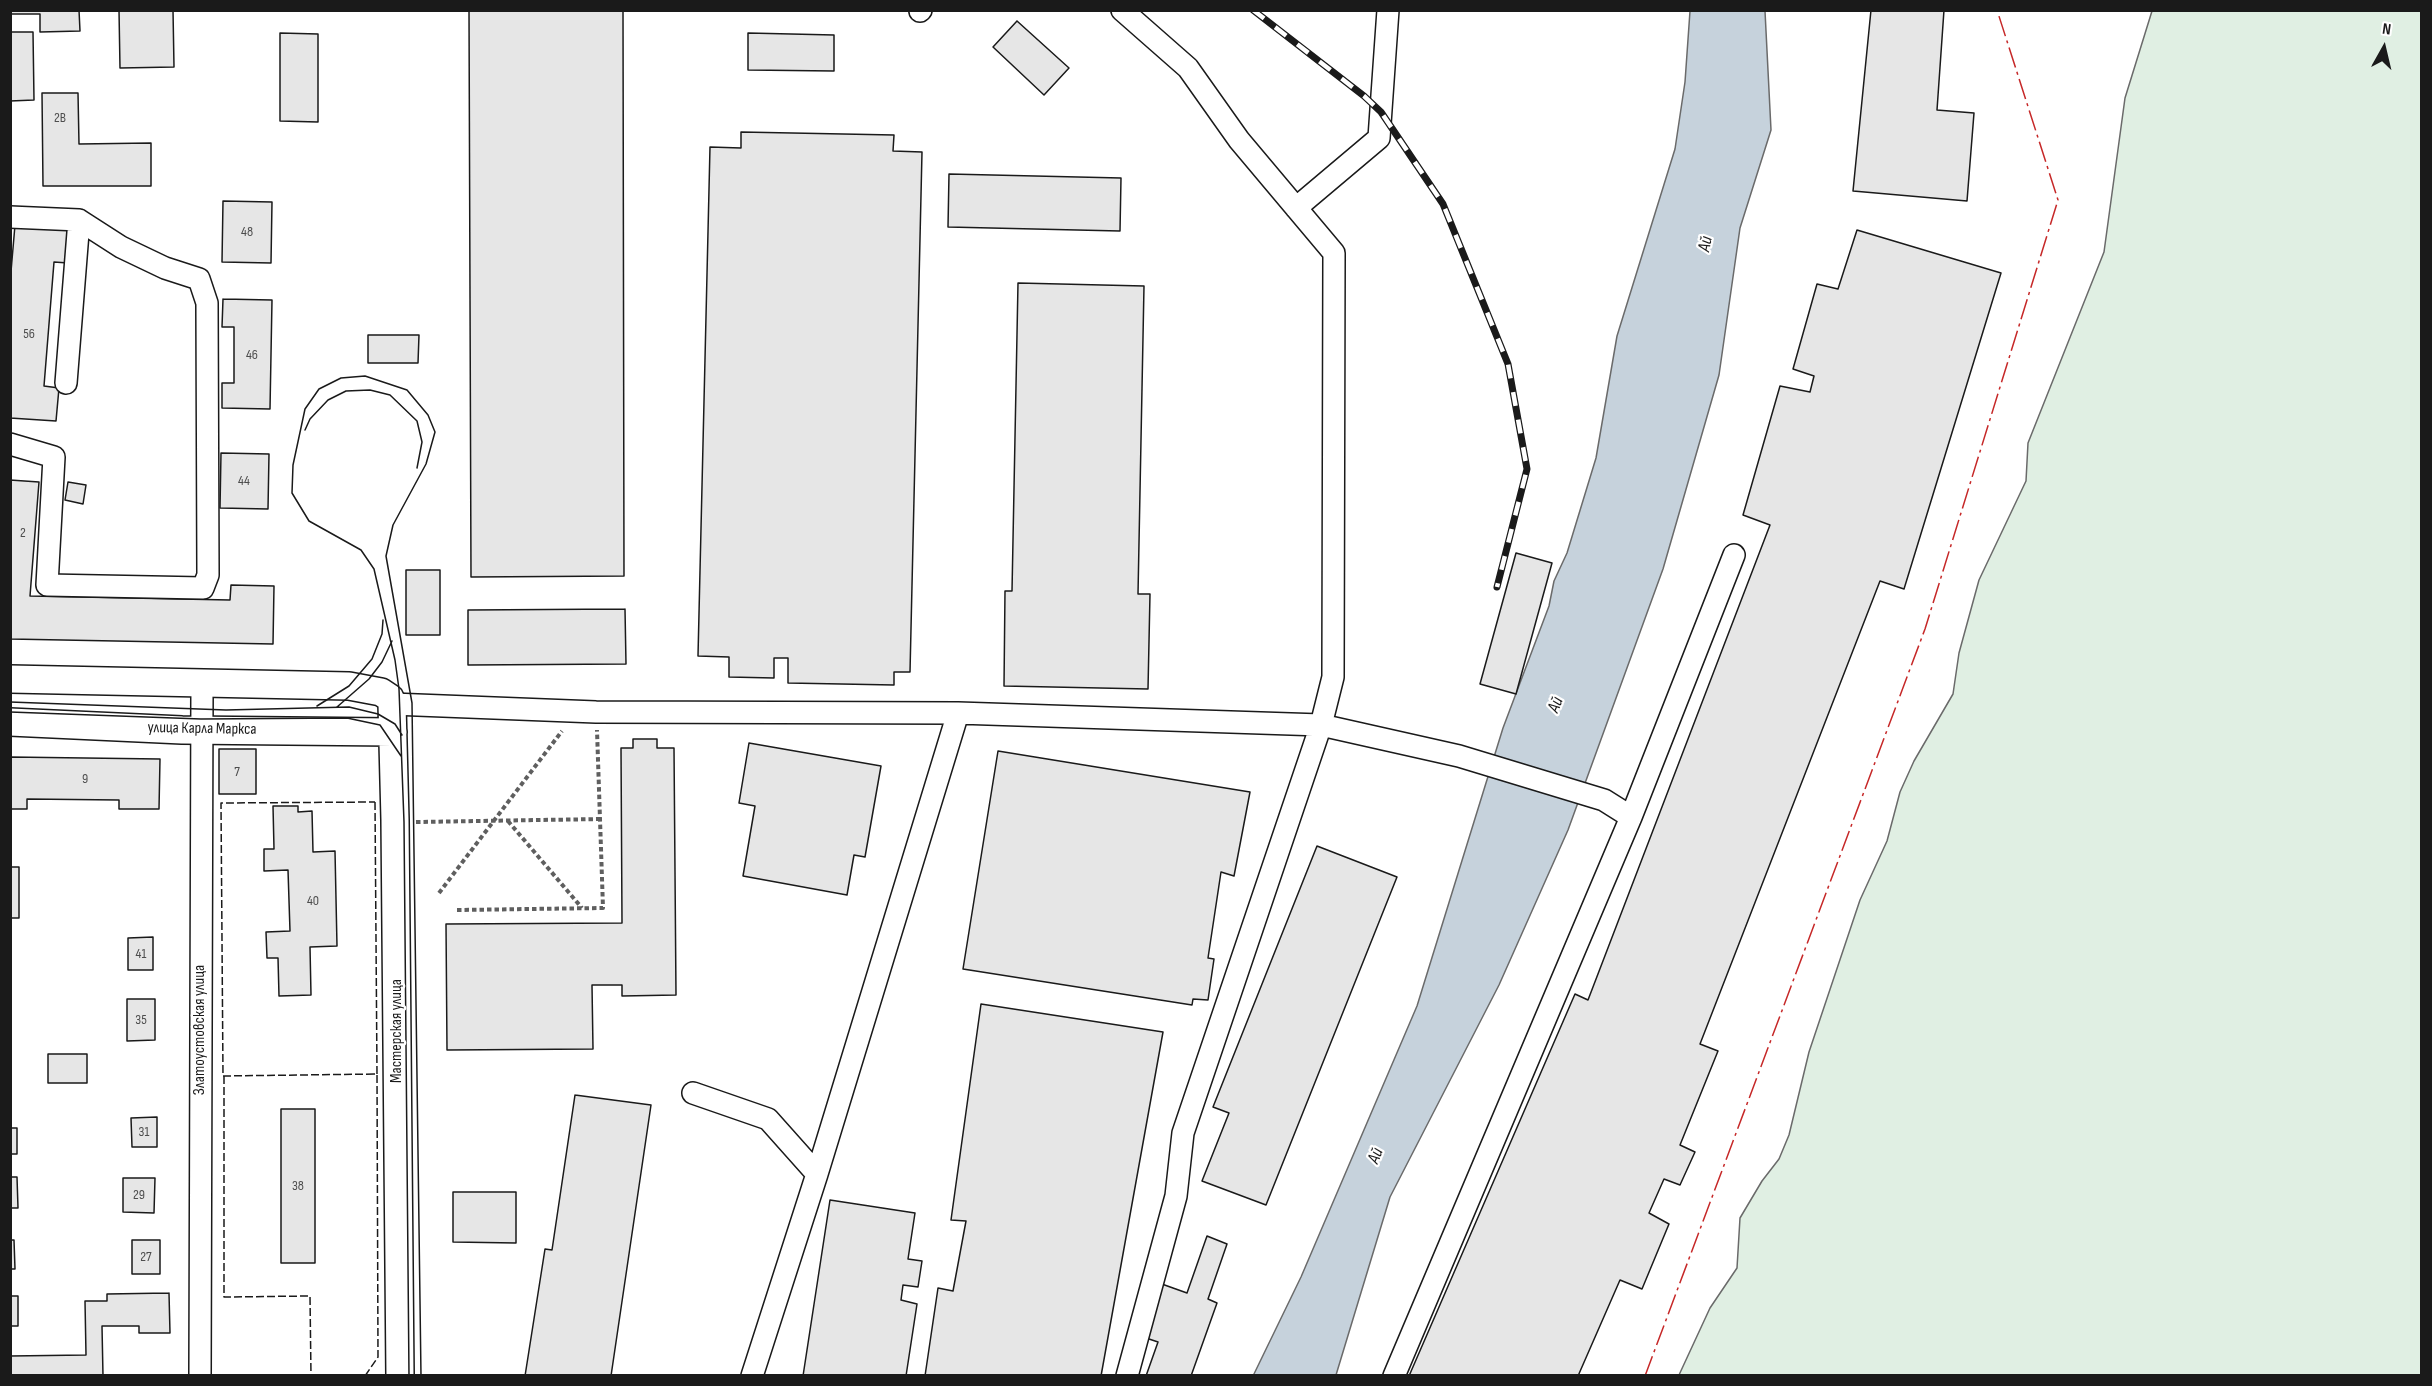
<!DOCTYPE html>
<html>
<head>
<meta charset="utf-8">
<style>
	body { margin:0 }
	#map { position:relative; width:2432px; height:1386px; overflow:hidden; background:#fff; font-family:"Sofia Sans Condensed",sans-serif }
	canvas { display:block }
	.frame { position:absolute; inset:0; border:12px solid #1a1a1a; pointer-events:none }
	.north { position:absolute; left:2354px; top:18px; width:60px; height:60px; -webkit-text-stroke:4px #fff; paint-order:stroke; rotate:8deg; font-size:16px; font-weight:700; line-height:24px; text-align:center; color:#1a1a1a }
	.north::after { content:''; display:block; margin:auto; width:21px; height:27px; background:#1a1a1a; clip-path:polygon(50% 0,100% 100%,50% 72%,0 100%) }
</style>
</head>
<body>
<div id="map">
<canvas width="2432" height="1386"></canvas>
<div class="frame"></div>
<div class="north">N</div>
</div>
<script>
const context = document.querySelector('canvas').getContext('2d');
context.lineJoin = 'round';
function fillPath(path, color) { context.fillStyle = color; context.fill(path, 'evenodd'); }
const toPath = rows => new Path2D(rows.map(r => 'M' + r).join(''));
function stroke(path, color, width, dash) { context.strokeStyle = color; context.lineWidth = width; context.lineCap = dash ? 'butt' : 'round'; context.setLineDash(dash || []); context.stroke(path); }
function write(font, color, halo, rows, align = 'center') {
  context.font = font + ' "Sofia Sans Condensed",sans-serif'; context.lineWidth = 4.5; context.setLineDash([]); context.textBaseline = 'middle'; context.strokeStyle = halo; context.fillStyle = color; for (const [text, x, y, turn = 0] of rows) {
    context.save(); context.translate(x, y); context.rotate((+turn || 0) * Math.PI / 180); context.textAlign = isNaN(turn) ? turn : align; if (halo) context.strokeText(text, 0, 0); context.fillText(text, 0, 0); context.restore();
  }
}
const green = toPath([
	[2152,11,2421,11,2421,1375,1679,1375,1710,1308,1737,1268,1740,1218,1762,1181,1779,1159,1789,1135,1809,1052,1860,900,1887,841,1900,792,1914,761,1953,694,1959,653,1979,580,2026,481,2028,443,2104,252,2125,98,2152,11]
]);
const water = toPath([
	[1690,11,1765,11,1771,130,1740,228,1719,375,1663,569,1568,830,1499,985,1390,1197,1336,1375,1253,1376,1301,1277,1417,1006,1503,728,1549,606,1554,581,1567,553,1596,458,1617,336,1675,149,1685,82,1690,11]
]);
const building = toPath([
	[10,10,79,10,80,31,40,32,40,14,10,14,10,10],
	[119,10,173,10,174,67,120,68,119,10],
	[469,10,623,10,624,576,471,577,469,10],
	[1871,10,1944,10,1937,110,1974,113,1967,201,1853,191,1871,10],
	[1017,21,1069,68,1044,95,993,47,1017,21],
	[10,32,33,32,34,100,10,101,10,32],
	[280,33,318,34,318,122,280,121,280,33],
	[748,33,834,35,834,71,748,70,748,33],
	[42,93,78,93,79,144,151,143,151,186,43,186,42,93],
	[741,132,894,135,893,151,922,152,910,672,894,672,894,685,788,683,788,658,774,658,774,678,729,677,729,657,698,656,710,147,741,148,741,132],
	[949,174,1121,178,1120,231,948,227,949,174],
	[223,201,272,202,271,263,222,262,223,201],
	[15,225,71,229,68,263,54,262,44,386,59,388,56,421,10,418,10,283,15,225],
	[1857,230,2001,273,1904,589,1880,581,1700,1044,1718,1051,1680,1145,1695,1152,1680,1185,1664,1179,1649,1213,1669,1224,1642,1289,1620,1280,1578,1376,1409,1376,1575,994,1588,1000,1770,525,1743,515,1780,386,1810,392,1814,376,1793,369,1817,284,1838,289,1857,230],
	[1018,283,1144,286,1138,594,1150,594,1148,689,1004,686,1005,591,1012,591,1018,283],
	[223,299,272,300,270,409,222,408,222,383,234,383,234,327,222,327,223,299],
	[368,335,419,335,418,363,368,363,368,335],
	[221,453,269,454,268,509,220,508,221,453],
	[10,480,39,482,30,596,230,600,231,585,274,586,273,644,10,639,10,480],
	[68,482,86,485,83,504,65,500,68,482],
	[1516,553,1552,563,1516,694,1480,684,1516,553],
	[406,570,440,570,440,635,406,635,406,570],
	[625,609,626,664,468,665,468,610,625,609],
	[633,739,657,739,657,748,674,748,676,995,622,996,622,985,592,985,593,1049,447,1050,446,924,622,923,621,748,633,748,633,739],
	[749,743,881,766,865,857,854,855,847,895,743,876,755,806,739,803,749,743],
	[219,749,256,749,256,794,219,794,219,749],
	[998,751,1250,792,1234,876,1221,872,1208,958,1214,959,1208,1000,1193,999,1192,1005,963,969,998,751],
	[10,757,160,759,159,809,119,809,119,800,27,799,27,809,10,809,10,757],
	[273,806,298,806,298,812,312,811,313,852,335,851,337,946,310,947,311,995,279,996,278,958,267,958,266,932,290,931,288,870,264,871,264,849,274,849,273,806],
	[1317,846,1397,877,1266,1205,1202,1181,1229,1113,1213,1107,1317,846],
	[10,867,19,867,19,918,10,918,10,867],
	[153,937,153,970,128,970,128,938,153,937],
	[127,999,155,999,155,1040,127,1041,127,999],
	[981,1004,1163,1032,1101,1376,925,1376,938,1288,953,1291,966,1221,951,1220,981,1004],
	[48,1054,87,1054,87,1083,48,1083,48,1054],
	[575,1095,651,1105,611,1376,525,1376,545,1249,552,1250,575,1095],
	[281,1109,315,1109,315,1263,281,1263,281,1109],
	[157,1117,157,1147,132,1147,131,1118,157,1117],
	[10,1128,17,1128,17,1154,10,1154,10,1128],
	[10,1177,17,1177,18,1208,10,1208,10,1177],
	[123,1178,155,1178,154,1213,123,1212,123,1178],
	[453,1192,516,1192,516,1243,453,1242,453,1192],
	[830,1200,915,1213,908,1259,922,1261,918,1287,903,1285,901,1300,917,1304,906,1376,803,1376,830,1200],
	[1207,1236,1227,1244,1208,1299,1217,1303,1191,1376,1146,1376,1158,1342,1140,1336,1159,1283,1187,1293,1207,1236],
	[10,1240,14,1240,15,1269,10,1269,10,1240],
	[132,1240,160,1240,160,1274,132,1274,132,1240],
	[169,1293,170,1333,139,1333,139,1326,102,1326,103,1376,10,1376,10,1356,86,1355,85,1301,107,1301,107,1294,169,1293],
	[10,1296,18,1296,18,1326,10,1326,10,1296]
]);
const path = toPath([
	[508,821,582,908],
	[416,822,602,819],
	[439,893,562,731],
	[457,910,603,908,597,730]
]);
const minor = toPath([
	[1122,10,1188,68,1239,140,1334,253,1333,677,1321,725,1183,1133,1176,1196,1127,1376],
	[920,11,921,10],
	[1296,208,1379,138,1388,10],
	[10,217,79,220,121,247,165,268,199,279,207,303,208,575,203,588,47,585,54,457,10,444],
	[66,383,79,220],
	[392,704,596,712,958,713,1321,725,1459,756,1604,800,1631,817],
	[693,1093,768,1119,817,1174,752,1376],
	[817,1174,958,713],
	[200,1376,202,685],
	[1394,1376,1631,817,1734,555]
]);
const major = toPath([
	[10,679,349,686,381,692,390,698,392,704,395,820,400,1376],
	[10,722,182,730,393,732]
]);
const tram = toPath([
	[305,430,310,419,328,400,346,391,370,390,390,395,417,421,422,442,417,468],
	[10,702,226,710,349,707,378,714,395,724,402,735],
	[317,706,349,686,372,659,382,634,383,620],
	[337,707,369,679,382,662,392,641],
	[10,712,201,719,347,718,380,725,401,756],
	[409,1376,404,822,399,689,395,660,374,569,361,550,309,521,292,493,293,465,305,409,319,389,341,378,365,376,407,390,428,415,435,432,426,464,393,525,386,556,412,703,421,1376]
]);
const rail = toPath([
	[1253,10,1364,96,1381,112,1443,204,1508,364,1527,469,1497,587]
]);
const fence = toPath([
	[375,802,377,1074,223,1076,221,803,375,802],
	[224,1076,224,1297,310,1296,311,1376],
	[365,1376,378,1357,377,1074,374,1074]
]);
const power = toPath([
	[1645,1376,1925,629,2058,200,1997,10]
]);
const numberNames = [
	["2В",60,118],
	["48",247,232],
	["56",29,334],
	["46",252,355],
	["44",244,481],
	["2",23,533],
	["7",237,772],
	["9",85,779],
	["40",313,901],
	["41",141,954],
	["35",141,1020],
	["31",144,1132],
	["38",298,1186],
	["29",139,1195],
	["27",146,1257]
];
const streetNames = [
	["улица Карла Маркса",202,729,1],
	["Златоустовская улица",200,1030,-90],
	["Мастерская улица",397,1031,-90]
];
const waterNames = [
	["Ай",1706,244,-79],
	["Ай",1556,705,-68],
	["Ай",1376,1156,-68]
];
fillPath(green, '#e0efe3');
stroke(green, '#6a6a6a', 1.5);
fillPath(water, '#c6d2dc');
stroke(water, '#6a6a6a', 1.5);
fillPath(building, '#e6e6e6');
stroke(building, '#1a1a1a', 1.5);
stroke(minor, '#1a1a1a', 24);
stroke(major, '#1a1a1a', 30);
stroke(path, '#5f5f5f', 4, [4.5, 3]);
stroke(minor, '#fff', 21);
stroke(major, '#fff', 27);
stroke(tram, '#1a1a1a', 1.5);
stroke(rail, '#1a1a1a', 7);
stroke(rail, '#fff', 4.5, [14]);
stroke(fence, '#1a1a1a', 1.5, [8, 3]);
stroke(power, '#c62828', 1.5, [21, 4.5, 3, 4.5]);
write('14px', '#4d4d4d', null, numberNames);
write('16px', '#1a1a1a', '#fff', streetNames);
write('italic 18px', '#1a1a1a', '#fff', waterNames);
</script>
</body>
</html>
